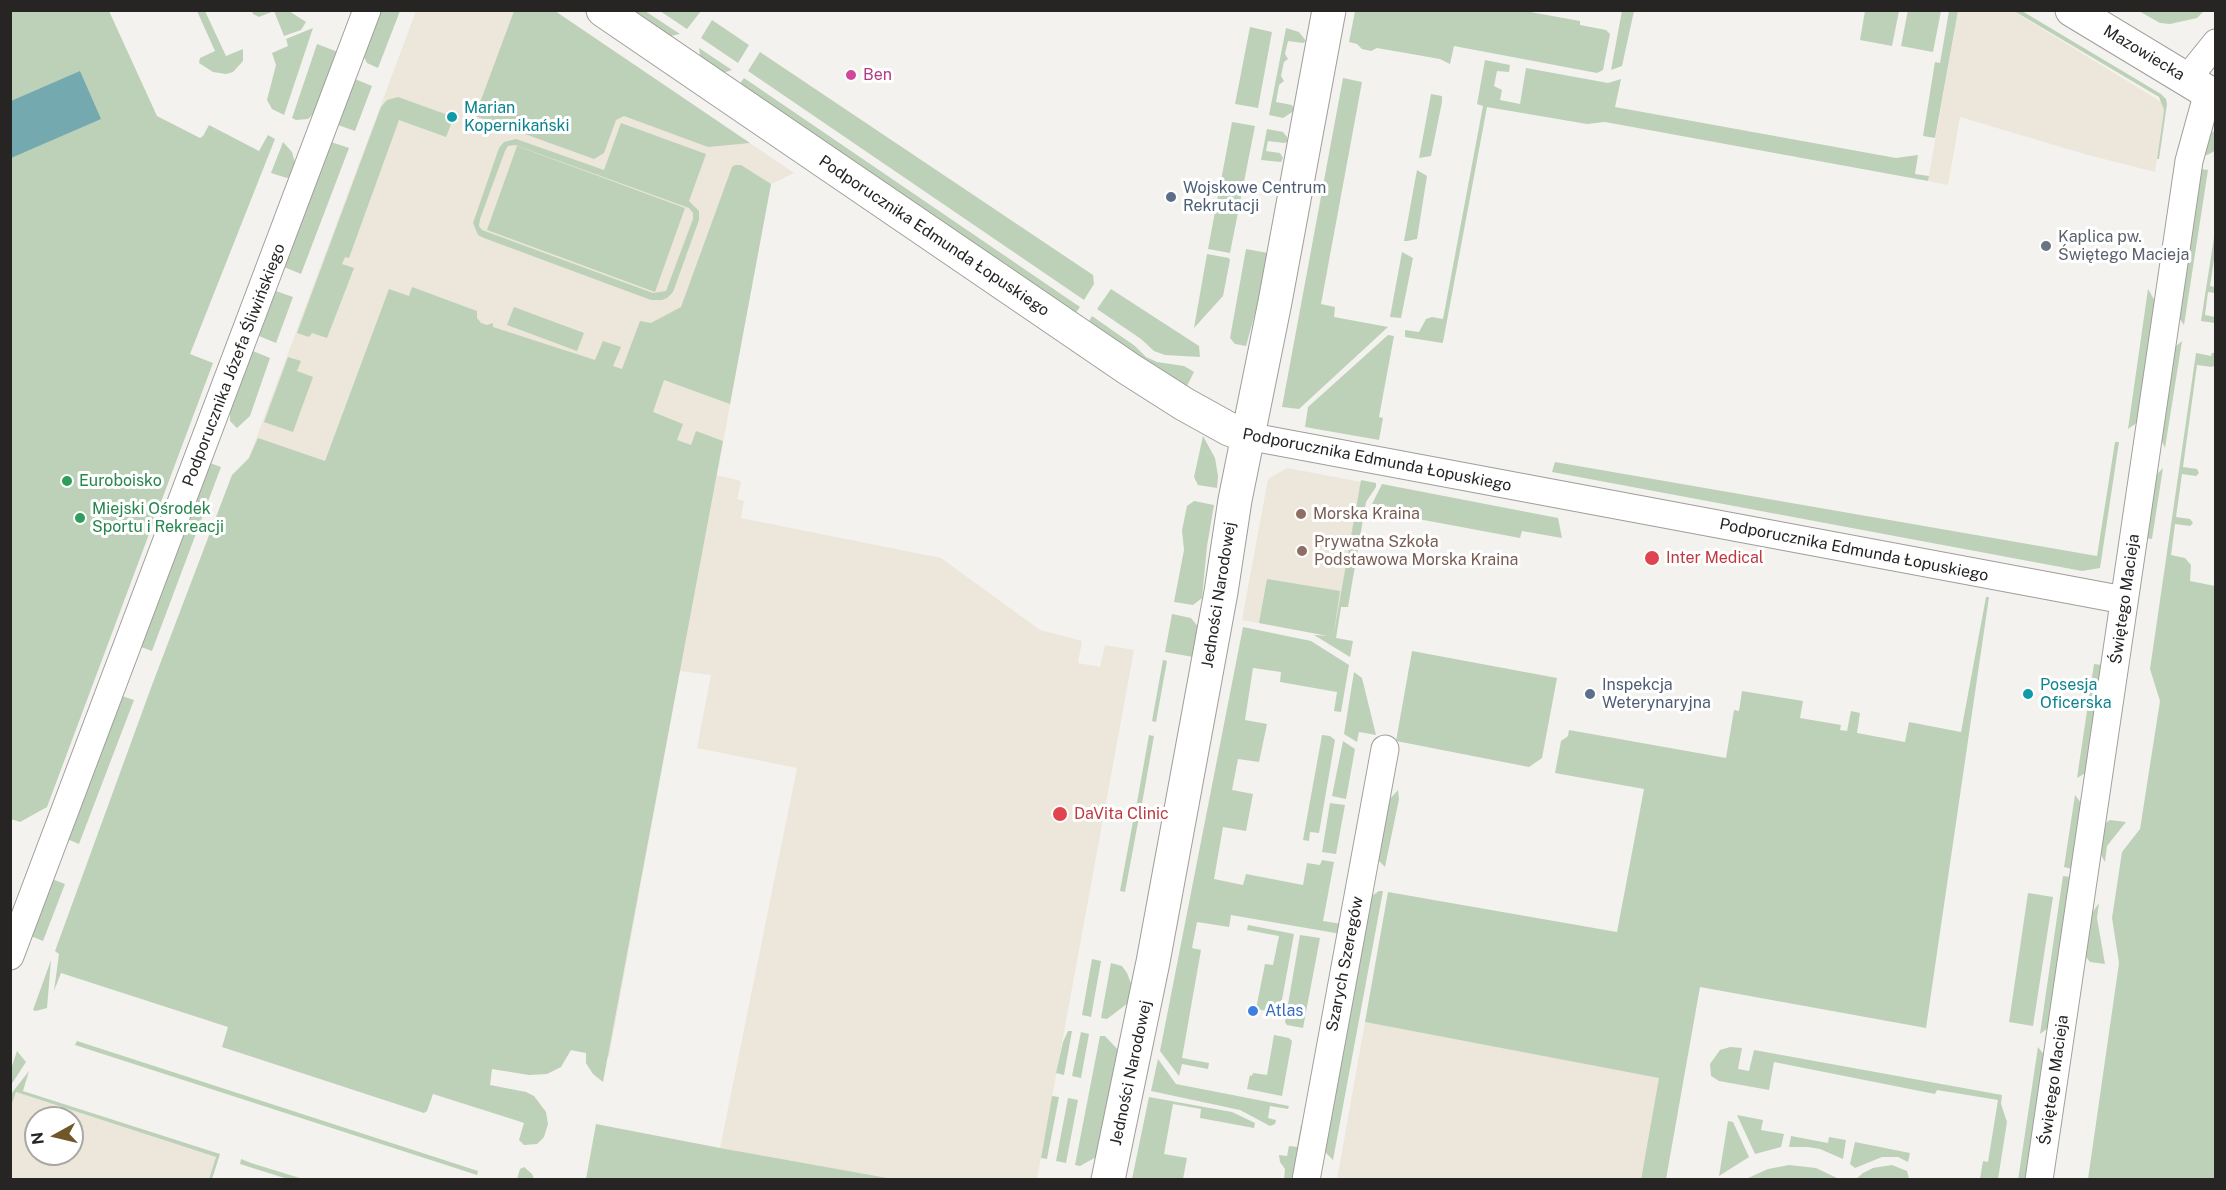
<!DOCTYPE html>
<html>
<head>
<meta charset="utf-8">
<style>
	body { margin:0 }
	#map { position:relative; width:2226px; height:1190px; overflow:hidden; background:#f4f2ee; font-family:"Public Sans",sans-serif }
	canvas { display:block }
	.frame { position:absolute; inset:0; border:12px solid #262523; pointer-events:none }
	.north { position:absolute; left:24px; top:1106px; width:60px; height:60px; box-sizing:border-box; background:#fff; border:2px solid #a8a8a7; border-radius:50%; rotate:262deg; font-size:16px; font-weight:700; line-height:24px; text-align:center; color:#262523 }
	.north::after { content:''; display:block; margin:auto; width:21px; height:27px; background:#715629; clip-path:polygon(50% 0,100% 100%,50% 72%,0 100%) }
</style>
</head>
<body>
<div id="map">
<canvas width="2226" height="1190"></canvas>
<div class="frame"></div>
<div class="north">N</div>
</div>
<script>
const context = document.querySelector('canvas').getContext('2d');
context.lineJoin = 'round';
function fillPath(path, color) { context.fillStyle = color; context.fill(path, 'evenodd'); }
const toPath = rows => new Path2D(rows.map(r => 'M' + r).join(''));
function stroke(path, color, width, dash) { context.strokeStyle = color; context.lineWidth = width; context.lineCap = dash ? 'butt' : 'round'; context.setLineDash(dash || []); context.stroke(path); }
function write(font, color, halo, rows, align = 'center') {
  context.font = font + ' "Public Sans",sans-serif'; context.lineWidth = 6; context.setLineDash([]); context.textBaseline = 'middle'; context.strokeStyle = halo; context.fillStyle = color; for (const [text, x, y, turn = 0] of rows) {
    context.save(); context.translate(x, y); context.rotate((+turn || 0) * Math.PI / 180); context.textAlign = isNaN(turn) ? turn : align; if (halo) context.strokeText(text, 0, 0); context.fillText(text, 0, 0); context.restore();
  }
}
const built = toPath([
	[416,11,555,11,794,173,771,184,717,475,741,481,737,499,744,501,741,518,941,558,1040,630,1082,641,1078,663,1100,667,1105,645,1134,650,1037,1179,893,1179,720,1148,797,768,697,748,711,675,680,671,609,1057,536,1044,238,487],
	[1958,11,2013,11,2163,103,2164,110,2155,172,2088,155,1960,117,1948,185,1928,181],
	[1287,468,1361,482,1334,637,1242,620,1268,479],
	[1365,1022,1683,1082,1666,1179,1337,1180],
	[16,1092,216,1157,209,1179,11,1179,10,1106],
	[36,1118,72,1118,72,1154,36,1154]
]);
const green = toPath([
	[1908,10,1941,11,1933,52,1901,46],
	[11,11,109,11,157,116,200,138,203,136,209,125,259,151,268,135,275,139,190,354,213,363,47,807,20,822,11,819],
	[197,11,205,11,226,56,243,49,243,61,233,72,226,74,213,72,199,63,200,58,215,51],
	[252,11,289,11,306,22,301,30,284,36,274,11,259,17,253,14],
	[380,11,400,11,378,68,367,63,363,55],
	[514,11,555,11,750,143,708,147,624,116,616,120,604,153,594,159,475,116],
	[626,11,645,11,680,34,666,37],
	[660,11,701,10,701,11,687,29],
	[1355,11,1525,11,1580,21,1580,25,1606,30,1610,34,1603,70,1597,73,1454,46,1450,64,1440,59,1377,48,1371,51,1362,49,1357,44,1349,42],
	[1622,11,1634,11,1622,66,1611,70],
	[1865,11,1899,11,1892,46,1860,40],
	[1949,11,1958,11,1935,138,1923,136,1935,62,1940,63],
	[2014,11,2022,11,2161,94,2166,99,2167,104,2159,159,2157,159,2164,110,2159,97],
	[2139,11,2204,11,2197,18,2170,24,2160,23],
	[712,20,749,45,738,63,701,38],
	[1250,27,1272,32,1258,108,1235,104],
	[313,28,284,115,272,109,267,100,276,65,272,53,288,46,286,39],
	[1286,28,1299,32,1306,41,1303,43,1288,41,1285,54,1288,59,1284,62,1281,76,1284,81,1279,85,1276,102,1292,105,1294,109,1294,111,1283,118,1269,115],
	[317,44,338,52,315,112,308,119,296,120,292,118],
	[699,48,732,70,720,74,701,61],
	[760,52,1093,275,1094,284,1084,300,748,71],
	[1485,60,1510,65,1509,72,1497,71,1494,86,1502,90,1500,100,1520,104,1526,68,1608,83,1621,79,1615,107,1896,158,1918,155,1915,174,1929,176,1928,181,1605,122,1587,124,1487,107,1443,342,1442,343,1405,337,1405,330,1419,332,1426,319,1432,317,1443,319,1483,106,1477,104],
	[744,78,1080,307,1075,314,742,90,741,82],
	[1343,78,1362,82,1321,304,1335,307,1334,317,1388,327,1299,409,1282,407],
	[355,79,372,86,355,131,338,125],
	[1431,94,1442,96,1442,102,1431,156,1419,158],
	[398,97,448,115,447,117,453,119,446,137,399,120,349,258,345,257,342,264,354,268,327,338,312,333,309,337,297,333,381,107,387,100],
	[1232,122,1255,126,1230,253,1208,249],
	[621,123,706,154,689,201,699,211,699,220,673,292,667,298,662,300,651,300,484,238,478,235,473,223,499,148,504,142,516,139,604,170],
	[515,145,689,208,693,213,693,219,666,291,653,293,482,230,479,226,480,219,505,151,508,146],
	[1267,129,1283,132,1287,137,1287,142,1284,143,1268,141,1266,151,1280,153,1283,158,1281,162,1261,160],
	[2215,130,2215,151,2207,155,2203,154,2208,136],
	[283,142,292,152,295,163,292,175,287,178,271,173],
	[331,142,349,148,301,274,284,267],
	[517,146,685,208,655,292,487,230],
	[735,165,741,165,771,184,730,404,664,380,653,412,683,424,677,440,691,445,696,431,723,441,603,1082,593,1074,589,1068,586,1063,586,1053,571,1050,561,1067,547,1074,529,1075,492,1069,490,1085,526,1092,534,1096,546,1112,548,1124,544,1137,537,1144,524,1145,519,1140,524,1123,515,1120,433,1094,427,1111,424,1113,222,1047,228,1027,61,973,54,991,59,954,55,951,152,685,232,475,249,458,258,438,325,461,389,289,409,296,412,287,477,311,477,318,481,323,487,325,493,323,493,327,595,360,603,341,621,347,613,366,622,369,640,321,651,323,681,307,732,167],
	[2201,169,2208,170,2184,325,2179,318],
	[1417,170,1427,176,1417,239,1407,241,1404,241],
	[2215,231,2215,253,2210,286,2215,287,2215,293,2208,292,2205,315,2215,317,2215,323,2201,321],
	[1246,249,1268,253,1261,292,1246,346,1235,344,1230,338],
	[1402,252,1413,258,1401,318,1390,317],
	[1207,254,1229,258,1230,260,1223,296,1194,328],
	[1111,289,1199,346,1200,357,1165,355,1154,351,1141,339,1097,309],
	[2148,289,2156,303,2138,422,2128,429],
	[276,291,293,297,276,343,259,336],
	[514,307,584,333,577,351,507,325],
	[1092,316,1135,346,1146,357,1157,362,1184,366,1191,370,1194,372,1186,388,1088,323],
	[1388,335,1394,336,1379,417,1383,418,1379,440,1305,427,1308,407],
	[2182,341,2165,448,2161,439,2174,348],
	[253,351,270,358,250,416,237,428,230,421,230,411],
	[2196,353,2211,356,2212,353,2215,353,2215,365,2212,367,2197,365,2183,467,2197,469,2199,473,2196,476,2182,474,2176,517,2190,519,2193,523,2190,526,2175,524,2171,555,2185,558,2191,565,2190,581,2215,586,2215,1179,2088,1179,2119,963,2112,918,2122,852,2140,829,2160,701,2150,669],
	[288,357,301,361,297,371,313,377,293,432,264,422],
	[1203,436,1215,458,1218,476,1217,488,1198,485,1194,477],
	[2115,442,2119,442,2100,568,2082,571,1552,472,1555,462,2097,556],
	[210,463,221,467,152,651,141,647],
	[2163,468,2152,539,2145,538,2155,476],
	[1361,480,1376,483,1376,487,1366,502,1348,607,1341,607,1336,638,1353,641,1350,657,1314,635,1328,636,1259,623,1267,579,1340,591,1333,638],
	[1382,484,1558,518,1562,538,1522,531,1520,538,1413,518,1414,511,1372,504],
	[1194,501,1214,505,1207,546,1202,598,1193,605,1174,602,1184,550,1182,530,1187,506],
	[1986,597,1989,597,1926,1028,1700,987,1666,1179,1641,1180,1659,1078,1365,1022,1388,892,1617,932,1644,789,1555,773,1561,741,1568,736,1569,730,1726,758,1734,710,1739,711,1742,691,1803,701,1800,718,1841,725,1840,730,1847,731,1851,711,1860,713,1857,733,1905,742,1909,722,1961,732],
	[1172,614,1191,618,1199,628,1193,657,1165,652],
	[1243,627,1311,641,1349,665,1341,712,1334,711,1337,692,1280,682,1281,672,1253,668,1245,720,1267,724,1259,762,1238,759,1232,790,1253,794,1246,831,1223,827,1214,879,1243,885,1246,874,1303,885,1307,863,1320,865,1322,860,1334,862,1323,921,1342,924,1341,934,1231,915,1229,927,1197,922,1192,948,1201,950,1182,1058,1209,1063,1208,1069,1182,1064,1179,1076,1160,1051],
	[1412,651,1557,678,1542,758,1529,767,1396,741],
	[1163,660,1167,661,1156,722,1152,721],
	[2094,664,2102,665,2087,772,2077,778],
	[1354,672,1362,678,1376,735,1359,732,1357,742,1344,734],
	[122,696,134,700,79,844,67,839],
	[1149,735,1154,736,1141,809,1136,808],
	[1322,735,1330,736,1335,740,1319,833,1310,832,1309,841,1303,840],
	[1343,741,1355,749,1346,799,1332,796],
	[1398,790,1399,799,1385,867,1377,859,1389,800],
	[2075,795,2082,804,2072,869,2064,867],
	[1330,803,1345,805,1336,854,1322,852],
	[1134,816,1139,817,1125,892,1120,891],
	[2110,820,2126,822,2107,846,2105,862,2101,855,2101,847,2104,824],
	[2063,876,2071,877,2048,1028,2040,1034],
	[52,879,65,884,43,941,31,936],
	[1379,891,1383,891,1333,1160,1326,1153,1324,1143,1370,897],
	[2028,893,2053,897,2033,1026,2009,1022],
	[2099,903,2097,918,2105,964,2090,962,2085,956,2092,913],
	[1248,925,1294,934,1279,1016,1272,1015,1273,1012,1256,1009,1265,964,1273,965,1279,936,1247,930],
	[1300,935,1320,938,1303,1028,1287,1025,1285,1022],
	[1092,959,1101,961,1091,1017,1082,1015],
	[51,960,47,1008,36,1011,33,1010],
	[1111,963,1122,966,1127,973,1132,986,1128,1003,1107,1019,1101,1018],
	[1068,1031,1072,1031,1064,1075,1056,1073,1063,1042],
	[1081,1032,1089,1034,1081,1078,1072,1076],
	[1274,1035,1289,1038,1292,1041,1282,1096,1247,1089,1250,1075,1252,1076,1253,1073,1267,1075],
	[1100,1036,1105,1036,1120,1052,1098,1156,1080,1166,1075,1165],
	[77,1041,478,1171,477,1175,75,1045],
	[1730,1047,1742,1048,1738,1069,1749,1071,1754,1050,2002,1095,2001,1104,2007,1122,1998,1179,1980,1179,1983,1161,1988,1162,1998,1100,1937,1090,1935,1094,1774,1062,1769,1090,1719,1081,1711,1076,1710,1064,1720,1050],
	[2038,1047,2045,1056,2026,1179,2018,1180],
	[17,1051,26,1062,11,1085,11,1069],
	[1158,1059,1176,1084,1289,1106,1288,1109,1270,1106,1268,1118,1276,1120,1275,1124,1270,1126,1240,1110,1151,1091],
	[29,1071,23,1091,220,1154,212,1179,209,1179,216,1157,16,1092,11,1106,11,1094],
	[1052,1096,1059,1097,1047,1159,1041,1158],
	[1149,1097,1232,1112,1255,1123,1254,1128,1200,1118,1201,1109,1173,1104,1164,1154,1187,1158,1183,1179,1132,1179],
	[1068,1098,1078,1100,1066,1163,1056,1161],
	[1737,1115,1763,1120,1761,1130,1784,1134,1781,1147,1755,1154],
	[1728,1121,1733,1122,1749,1157,1719,1176],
	[596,1124,720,1148,893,1179,586,1179],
	[1301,1125,1305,1126,1295,1179,1284,1179,1285,1169,1280,1162,1279,1155,1287,1156,1289,1146,1297,1147],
	[1791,1136,1828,1143,1829,1137,1846,1140,1843,1159,1820,1149,1808,1147,1789,1147],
	[1855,1142,1910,1153,1908,1162,1898,1157,1882,1157,1855,1168,1850,1164],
	[241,1159,251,1163,303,1179,288,1179,278,1176,240,1164],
	[1789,1165,1816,1168,1839,1179,1759,1180,1748,1178,1768,1169],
	[1892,1165,1907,1171,1909,1179,1856,1179,1863,1173,1873,1168],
	[524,1167,532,1174,534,1179,517,1179,520,1169]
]);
const water = toPath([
	[80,71,101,119,11,158,11,101]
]);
const street = toPath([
	[2187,79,2216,43],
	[1247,436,2124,600],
	[10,956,367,10],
	[1306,1180,1385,749],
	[2039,1180,2189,161,2208,92]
]);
const secondary = toPath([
	[603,10,1129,369,1184,404,1229,429,1247,436],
	[2072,10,2216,97],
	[1108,1180,1153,962,1221,592,1235,500,1275,302,1329,10]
]);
const markers = [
	[851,75,6,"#d1479c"],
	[452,117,6,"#0f9aa8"],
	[1171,197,6,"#5c6f8a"],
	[2046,246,6,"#6b7280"],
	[67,481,6,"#2e9e5b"],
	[1301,514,6,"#8d6e63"],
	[80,518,6,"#2e9e5b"],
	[1302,551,6,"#8d6e63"],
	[1652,558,8,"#e0444e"],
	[1590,694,6,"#5c6f8a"],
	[2028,694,6,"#0f9aa8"],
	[1060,814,8,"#e0444e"],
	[1253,1011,6,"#3f7fe0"]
];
const streetNames = [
	["Mazowiecka",2144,53,31],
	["Podporucznika Edmunda Łopuskiego",934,236,34],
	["Podporucznika Józefa Śliwińskiego",234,365,-69],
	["Podporucznika Edmunda Łopuskiego",1377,460,11],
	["Podporucznika Edmunda Łopuskiego",1854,550,11],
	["Jedności Narodowej",1219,595,-81],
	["Świętego Macieja",2125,599,-82],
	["Szarych Szeregów",1345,964,-79],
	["Jedności Narodowej",1131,1073,-78],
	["Świętego Macieja",2054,1080,-82]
];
const hotelNames = [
	["Ben",863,75]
];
const cultureNames = [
	["Marian",464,108],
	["Kopernikański",464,126],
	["Posesja",2040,685],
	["Oficerska",2040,703]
];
const serviceNames = [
	["Wojskowe Centrum",1183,188],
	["Rekrutacji",1183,206],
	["Inspekcja",1602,685],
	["Weterynaryjna",1602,703]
];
const worshipNames = [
	["Kaplica pw.",2058,237],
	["Świętego Macieja",2058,255]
];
const leisureNames = [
	["Euroboisko",79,481],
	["Miejski Ośrodek",92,509],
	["Sportu i Rekreacji",92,527]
];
const educationNames = [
	["Morska Kraina",1313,514],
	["Prywatna Szkoła",1314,542],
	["Podstawowa Morska Kraina",1314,560]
];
const healthNames = [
	["Inter Medical",1666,558],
	["DaVita Clinic",1074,814]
];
const shopNames = [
	["Atlas",1265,1011]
];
fillPath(built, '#ece6db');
fillPath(green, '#bdd1b8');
fillPath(water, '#74a9b0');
stroke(street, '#a09e9a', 29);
stroke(secondary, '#a09e9a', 35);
stroke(street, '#fff', 27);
stroke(secondary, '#fff', 33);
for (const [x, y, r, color] of markers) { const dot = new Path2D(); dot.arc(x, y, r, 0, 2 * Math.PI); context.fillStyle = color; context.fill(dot); stroke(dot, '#fff', 2); }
write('16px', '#262523', '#fff', streetNames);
write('16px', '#b23c85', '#fff', hotelNames, 'left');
write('16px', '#0d838f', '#fff', cultureNames, 'left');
write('16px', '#4e5e75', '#fff', serviceNames, 'left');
write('16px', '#5b616d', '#fff', worshipNames, 'left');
write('16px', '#27864d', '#fff', leisureNames, 'left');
write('16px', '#785e54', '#fff', educationNames, 'left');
write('16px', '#be3a42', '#fff', healthNames, 'left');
write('16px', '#366cbe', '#fff', shopNames, 'left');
</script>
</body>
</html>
